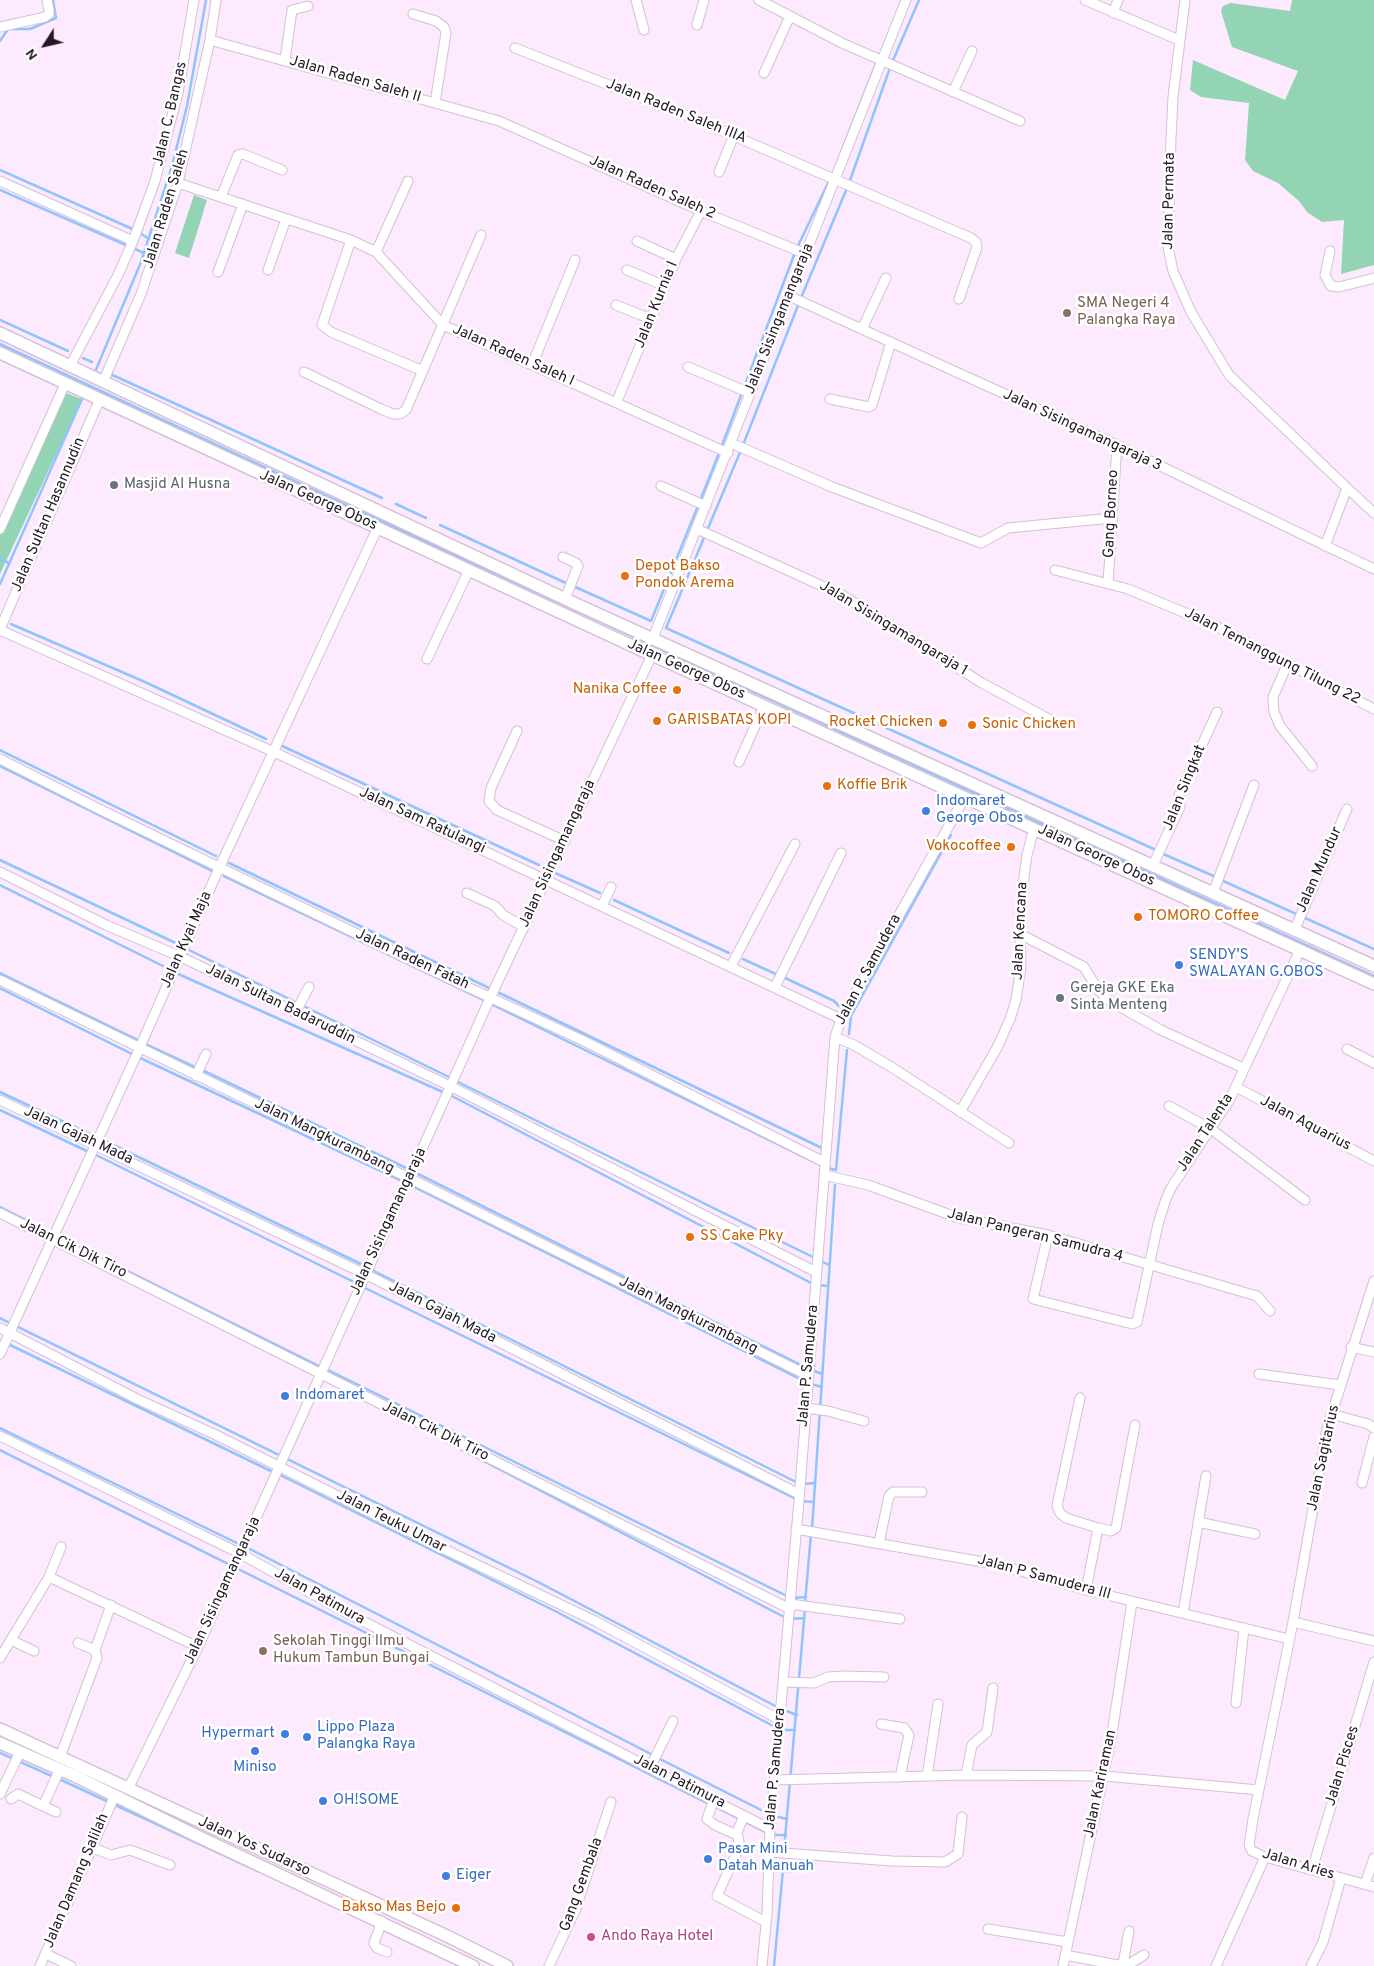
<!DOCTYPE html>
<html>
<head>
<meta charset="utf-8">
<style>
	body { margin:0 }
	#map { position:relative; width:1374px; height:1966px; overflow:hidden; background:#fdeafe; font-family:Overpass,sans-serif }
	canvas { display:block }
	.north { position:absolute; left:20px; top:20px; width:50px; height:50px; -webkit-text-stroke:4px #fff; paint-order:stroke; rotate:235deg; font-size:14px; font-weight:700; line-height:20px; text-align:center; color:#221922 }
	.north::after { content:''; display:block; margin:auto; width:18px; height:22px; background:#221922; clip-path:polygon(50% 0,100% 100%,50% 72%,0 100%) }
</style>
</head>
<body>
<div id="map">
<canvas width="1374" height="1966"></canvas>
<div class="north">N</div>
</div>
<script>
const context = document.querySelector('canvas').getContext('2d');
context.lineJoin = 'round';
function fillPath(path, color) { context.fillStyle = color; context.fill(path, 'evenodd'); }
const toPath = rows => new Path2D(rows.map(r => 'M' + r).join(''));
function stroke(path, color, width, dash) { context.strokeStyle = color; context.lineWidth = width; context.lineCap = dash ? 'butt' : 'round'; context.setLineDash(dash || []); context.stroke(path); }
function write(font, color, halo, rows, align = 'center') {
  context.font = font + ' Overpass,sans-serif'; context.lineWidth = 5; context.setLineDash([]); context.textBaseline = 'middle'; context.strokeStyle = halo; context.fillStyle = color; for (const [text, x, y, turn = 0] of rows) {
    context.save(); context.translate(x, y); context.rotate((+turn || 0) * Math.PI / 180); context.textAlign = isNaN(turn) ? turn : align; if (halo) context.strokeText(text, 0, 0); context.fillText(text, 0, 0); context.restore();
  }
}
const green = toPath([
	[1292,0,1374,0,1374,265,1341,274,1344,220,1322,222,1307,212,1299,201,1278,183,1253,171,1245,160,1249,103,1201,97,1190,90,1193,60,1285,100,1298,71,1232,47,1221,11,1223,6,1231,3,1290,11],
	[194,195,207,200,189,258,175,253],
	[66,393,82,399,0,574,0,535]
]);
const stream = toPath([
	[0,41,8,29,30,29,56,18,53,0],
	[838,160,877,61],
	[0,170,137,231,149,239],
	[849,183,891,65,919,0],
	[0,190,144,253],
	[801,298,847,188],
	[0,320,68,351],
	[0,344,322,494,1374,976],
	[83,358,92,362],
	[95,372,141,262,172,166,187,106,206,0],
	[108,373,382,498],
	[743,445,799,303],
	[721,448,796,250,830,179],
	[741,450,666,628,1156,850],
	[700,501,719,453],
	[396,504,426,518],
	[440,525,568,584],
	[0,559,9,563],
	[0,584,82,399],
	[573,586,651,621,698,506],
	[11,624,145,682,266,739],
	[280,745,539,865],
	[0,750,216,856],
	[0,766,212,871],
	[1161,853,1216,877],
	[0,860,182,946],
	[229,863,824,1149],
	[553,872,600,893],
	[224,876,486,1001],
	[1221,880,1374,949],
	[0,885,171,970],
	[614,900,729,953],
	[187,949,451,1078],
	[743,959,778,975],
	[0,973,140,1041],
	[176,973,445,1093],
	[783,977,834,1001,839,1006],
	[0,988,136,1056,400,1180],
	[491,1004,822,1166],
	[849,1034,851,1016,951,835],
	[145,1044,197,1068],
	[202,1070,404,1167,807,1368],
	[456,1081,829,1265],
	[0,1092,96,1137],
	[450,1095,813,1284],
	[0,1110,89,1152],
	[101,1139,361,1264],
	[94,1154,358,1284],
	[828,1168,836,1170,847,1050],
	[414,1187,806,1382],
	[0,1207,52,1233],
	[57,1236,321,1367],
	[374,1271,798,1483],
	[818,1285,827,1286],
	[363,1287,796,1499],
	[0,1318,540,1583,781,1709,797,1715],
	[8,1344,273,1472],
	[326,1369,787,1596],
	[812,1370,822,1374],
	[811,1384,822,1387],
	[418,1427,786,1618],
	[0,1428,241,1545],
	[0,1450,709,1804],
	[278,1474,557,1612,777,1728],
	[803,1484,815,1483],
	[801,1501,814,1502],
	[812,1529,835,1185],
	[246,1547,653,1755],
	[793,1598,806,1597],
	[805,1603,811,1534],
	[791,1619,804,1618],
	[782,1730,795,1730],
	[0,1753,54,1777],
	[658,1758,769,1814],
	[59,1779,258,1871],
	[714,1806,767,1833],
	[774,1816,787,1819],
	[772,1835,786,1835],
	[784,1850,805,1609],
	[442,1957,459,1966],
	[774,1966,783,1870]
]);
const minor = toPath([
	[636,0,644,30],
	[759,0,842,43,1020,121],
	[1085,0,1179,40],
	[1185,0,1173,97,1171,138,1168,247,1173,271,1191,312,1229,375,1347,488],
	[1113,13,1118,0],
	[413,14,436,21,444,27,446,33,435,103],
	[697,25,704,0],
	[0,27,45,17,49,14,49,10,47,0],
	[210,40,499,121,701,211,806,254],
	[515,48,690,117,971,238,976,242,977,247,959,299],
	[285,60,292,10,308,6],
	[764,73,790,16],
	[953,92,972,51],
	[719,172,734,135],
	[0,181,133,241],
	[178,183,351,240,376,252,443,325,728,453],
	[221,197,238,155,243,154,282,170],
	[351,240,322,325,331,332,423,371],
	[637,241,676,259],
	[1330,251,1325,275,1331,286,1339,287,1374,278],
	[376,252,408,181],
	[268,270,286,219],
	[627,270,665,286],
	[218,272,243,204],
	[789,296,1117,445,1374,569],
	[616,305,651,319],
	[862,329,886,278],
	[532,365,575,260],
	[70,366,118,275,133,241,155,181,178,93,194,0],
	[688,367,750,393],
	[304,372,381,409,393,414,400,414,406,410,481,235],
	[103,382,141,294,178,183,210,40,216,0],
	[830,399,869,407,872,405,891,342],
	[617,401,676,259,701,211],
	[731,443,832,487,981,543,1008,528,1112,518],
	[661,486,706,506],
	[0,529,65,384],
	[697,529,842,595,982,683,1058,724],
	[1325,546,1347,488,1374,513],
	[563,557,576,563,578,566,565,599],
	[1055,570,1128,589,1214,625,1374,709],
	[1108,583,1117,445],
	[0,629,99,401],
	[0,630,274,752,841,1019],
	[653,638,906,0],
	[427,659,469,570],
	[1287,665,1273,697,1274,712,1280,726,1312,766],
	[517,731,491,788,489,801,497,810,565,841],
	[0,759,99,809,446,977,584,1041,824,1162],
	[739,762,764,706],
	[1153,865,1180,807,1179,795,1217,712],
	[0,872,106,925,179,956,452,1087,816,1272],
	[467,893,495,906,503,915,524,927],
	[1213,893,1254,785],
	[602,906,611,887],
	[1294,931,1347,809],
	[1020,934,1084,967,1098,990,1110,1001,1161,1030,1243,1068],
	[731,966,795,844],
	[0,980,409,1178,809,1376],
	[775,987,841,853],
	[295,1013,309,987],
	[835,1037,854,1045,893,1068,1009,1143],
	[1347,1049,1374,1063],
	[196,1076,206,1054],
	[1236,1087,1374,1161],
	[0,1100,365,1274,799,1494],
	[1169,1106,1211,1129,1305,1200],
	[960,1112,998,1046,1010,1019,1016,1000,1021,967,1020,934,1024,877,1027,855,1034,828],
	[824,1175,868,1185,956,1217,1048,1235,1257,1296,1270,1311],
	[0,1213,790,1609],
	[1048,1235,1033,1299,1132,1324,1137,1322,1158,1224,1166,1199,1171,1188,1230,1099,1300,950],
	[1374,1281,1327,1429,1293,1622,1253,1819,1249,1845,1252,1851,1265,1857,1374,1887],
	[0,1328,137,1399,214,1434,444,1549,595,1621,780,1720],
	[1351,1347,1374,1352],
	[0,1354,136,1056,220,866,378,527],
	[1259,1374,1340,1385],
	[1080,1398,1057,1506,1060,1513,1066,1518,1098,1528,1111,1531,1116,1528,1135,1425],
	[806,1408,828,1411,864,1421],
	[1331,1414,1368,1424,1374,1428],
	[0,1436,241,1554,345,1612,770,1829],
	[1362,1483,1374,1437],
	[1198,1522,1255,1534],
	[796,1529,1000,1565,1086,1590,1289,1639],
	[879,1543,889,1496,893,1492,922,1492],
	[49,1577,61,1547],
	[1086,1590,1098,1528],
	[790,1604,900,1619],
	[1183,1613,1206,1476],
	[1293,1622,1374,1641],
	[11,1640,34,1651],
	[95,1650,111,1605],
	[0,1658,49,1577,198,1647],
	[783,1682,814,1683,828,1677,845,1676,884,1677],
	[1236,1703,1244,1628],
	[881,1724,904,1728,909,1735,900,1777],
	[60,1757,97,1658,95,1650,78,1643],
	[650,1768,673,1721],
	[966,1775,972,1745,987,1732,993,1688],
	[927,1776,938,1704],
	[774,1780,966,1775,1104,1776,1259,1790],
	[128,1789,198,1647,491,996,652,655],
	[0,1794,20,1752],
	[11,1799,18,1794,43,1806,60,1769],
	[714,1799,707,1819,715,1825,737,1835],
	[43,1806,56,1812],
	[744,1816,737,1832,739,1842,737,1852,717,1896,766,1922],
	[91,1847,111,1855,130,1850,170,1865],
	[769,1852,892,1861,945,1862,958,1854,962,1817],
	[769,1867,790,1867],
	[1312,1870,1374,1662],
	[1365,1884,1374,1858],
	[382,1921,374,1943,377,1948,387,1952],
	[988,1929,1068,1942],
	[46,1954,71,1966],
	[1065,1955,1118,1965,1131,1963,1144,1955],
	[1123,1964,1129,1931],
	[40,1966,115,1795],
	[549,1966,575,1911,611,1802],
	[762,1966,767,1914,770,1829,799,1501,835,1037,841,1019,965,797],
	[1063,1966,1112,1734,1132,1602],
	[1216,1966,1265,1857],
	[1311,1966,1323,1942,1341,1878]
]);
const major = toPath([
	[0,333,576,604,1374,966],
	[0,353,652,655,1374,984],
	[0,1729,447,1936,507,1966],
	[0,1743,75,1776,197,1836,473,1966]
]);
const markers = [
	[1067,313,5,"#8d6e63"],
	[114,485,5,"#6b7280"],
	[625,576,5,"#e8710a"],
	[677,690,5,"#e8710a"],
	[657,721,5,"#e8710a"],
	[943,723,5,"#e8710a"],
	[972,725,5,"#e8710a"],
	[827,786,5,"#e8710a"],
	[926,811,5,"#3f7fe0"],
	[1011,847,5,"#e8710a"],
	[1138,917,5,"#e8710a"],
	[1179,965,5,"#3f7fe0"],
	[1060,998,5,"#6b7280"],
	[690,1237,5,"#e8710a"],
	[285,1396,5,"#3f7fe0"],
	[263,1651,5,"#8d6e63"],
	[285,1734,5,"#3f7fe0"],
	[307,1737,5,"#3f7fe0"],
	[255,1751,5,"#3f7fe0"],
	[323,1801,5,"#3f7fe0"],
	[708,1859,5,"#3f7fe0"],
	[446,1876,5,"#3f7fe0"],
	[456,1908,5,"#e8710a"],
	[591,1937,5,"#d1479c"]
];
const streetNames = [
	["Jalan Raden Saleh II",355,80,16],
	["Jalan Raden Saleh IIIA",676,112,22],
	["Jalan C. Bangas",171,114,-77],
	["Jalan Raden Saleh 2",652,188,24],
	["Jalan Permata",1170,201,-89],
	["Jalan Raden Saleh",167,209,-73],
	["Jalan Kurnia I",657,305,-68],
	["Jalan Sisingamangaraja",780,319,-68],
	["Jalan Raden Saleh I",513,356,24],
	["Jalan Sisingamangaraja 3",1082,431,25],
	["Jalan George Obos",318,501,24],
	["Gang Borneo",1112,514,-87],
	["Jalan Sultan Hasannudin",49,515,-67],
	["Jalan Sisingamangaraja 1",893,629,31],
	["Jalan Temanggung Tilung 22",1272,657,27],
	["Jalan George Obos",686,670,24],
	["Jalan Singkat",1185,788,-68],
	["Jalan Sam Ratulangi",422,821,25],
	["Jalan Sisingamangaraja",558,854,-65],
	["Jalan George Obos",1096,856,25],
	["Jalan Mundur",1320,870,-66],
	["Jalan Kencana",1021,931,-87],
	["Jalan Kyai Maja",187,940,-66],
	["Jalan Raden Fatah",412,960,25],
	["Jalan P. Samudera",869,970,-62],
	["Jalan Sultan Badaruddin",280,1005,26],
	["Jalan Aquarius",1305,1124,28],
	["Jalan Talenta",1206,1133,-57],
	["Jalan Gajah Mada",78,1136,25],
	["Jalan Mangkurambang",324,1137,26],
	["Jalan Sisingamangaraja",389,1222,-65],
	["Jalan Pangeran Samudra 4",1035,1236,14],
	["Jalan Cik Dik Tiro",73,1249,26],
	["Jalan Gajah Mada",442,1313,27],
	["Jalan Mangkurambang",688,1316,27],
	["Jalan P. Samudera",809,1366,-85],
	["Jalan Cik Dik Tiro",435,1432,26],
	["Jalan Sagitarius",1324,1458,-78],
	["Jalan Teuku Umar",391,1522,27],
	["Jalan P Samudera III",1044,1578,15],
	["Jalan Sisingamangaraja",223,1591,-65],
	["Jalan Patimura",319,1597,29],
	["Jalan Pisces",1343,1766,-73],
	["Jalan P. Samudera",776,1769,-85],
	["Jalan Patimura",679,1782,27],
	["Jalan Kariraman",1101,1784,-78],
	["Jalan Yos Sudarso",254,1847,25],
	["Jalan Aries",1298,1865,17],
	["Jalan Damang Salilah",77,1881,-67],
	["Gang Gembala",582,1885,-70]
];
const educationNames = [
	["SMA Negeri 4",1077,304],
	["Palangka Raya",1077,321],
	["Sekolah Tinggi Ilmu",273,1642],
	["Hukum Tambun Bungai",273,1659]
];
const worshipNames = [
	["Masjid Al Husna",124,485],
	["Gereja GKE Eka",1070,989],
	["Sinta Menteng",1070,1006]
];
const foodNames = [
	["Depot Bakso",635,567],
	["Pondok Arema",635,584],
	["Nanika Coffee",667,690,"right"],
	["GARISBATAS KOPI",667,721],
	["Rocket Chicken",933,723,"right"],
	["Sonic Chicken",982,725],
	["Koffie Brik",837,786],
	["Vokocoffee",1001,847,"right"],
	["TOMORO Coffee",1148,917],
	["SS Cake Pky",700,1237],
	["Bakso Mas Bejo",446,1908,"right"]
];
const shopNames = [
	["Indomaret",936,802],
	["George Obos",936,819],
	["SENDY'S",1189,956],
	["SWALAYAN G.OBOS",1189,973],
	["Indomaret",295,1396],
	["Lippo Plaza",317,1728],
	["Palangka Raya",317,1745],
	["Hypermart",275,1734,"right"],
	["Miniso",255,1768,"center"],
	["OH!SOME",333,1801],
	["Pasar Mini",718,1850],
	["Datah Manuah",718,1867],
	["Eiger",456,1876]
];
const hotelNames = [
	["Ando Raya Hotel",601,1937]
];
fillPath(green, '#92d4b3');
stroke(stream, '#8fc4fd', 2.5);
stroke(minor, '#d5bfd6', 11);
stroke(major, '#d5bfd6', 14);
stroke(minor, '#fff', 9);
stroke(major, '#fff', 11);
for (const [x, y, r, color] of markers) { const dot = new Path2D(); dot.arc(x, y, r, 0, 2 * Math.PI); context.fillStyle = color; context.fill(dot); stroke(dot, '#fff', 2); }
write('15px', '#221922', '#fff', streetNames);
write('15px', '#785e54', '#fff', educationNames, 'left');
write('15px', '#5b616d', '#fff', worshipNames, 'left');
write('15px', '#c56008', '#fff', foodNames, 'left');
write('15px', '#366cbe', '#fff', shopNames, 'left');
write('15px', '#b23c85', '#fff', hotelNames, 'left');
</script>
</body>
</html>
